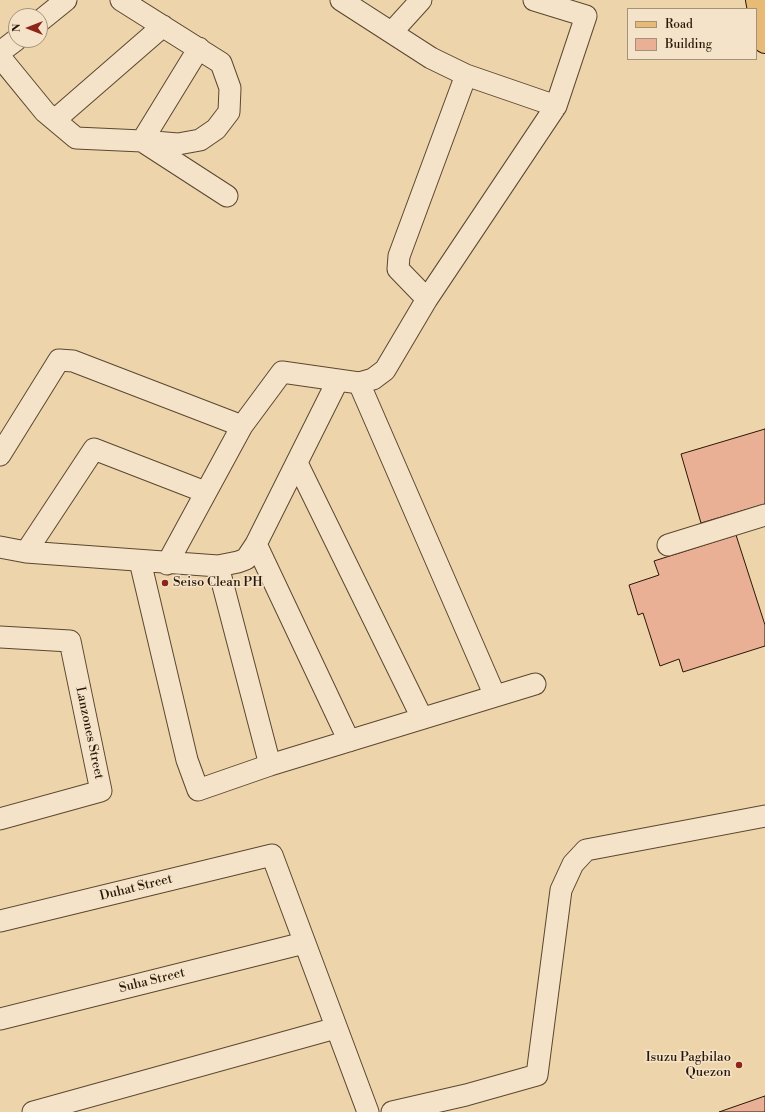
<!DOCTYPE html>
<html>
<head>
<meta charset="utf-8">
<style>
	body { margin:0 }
	#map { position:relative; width:765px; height:1112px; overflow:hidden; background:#eed4ab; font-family:"Libre Bodoni",serif }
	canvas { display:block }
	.legend { position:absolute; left:627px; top:8px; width:130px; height:52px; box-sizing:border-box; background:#f4e3c8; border:1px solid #a3927b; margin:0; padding:5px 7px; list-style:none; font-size:12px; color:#291807 }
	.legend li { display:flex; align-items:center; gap:8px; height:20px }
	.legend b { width:20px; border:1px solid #a3927b }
	.north { position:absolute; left:8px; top:8px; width:40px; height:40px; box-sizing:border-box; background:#f4e3c8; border:1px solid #a3927b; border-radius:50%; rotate:270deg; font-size:11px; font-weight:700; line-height:16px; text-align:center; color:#291807 }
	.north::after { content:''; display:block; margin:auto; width:14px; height:18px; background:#8f2418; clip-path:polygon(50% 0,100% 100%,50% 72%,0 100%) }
</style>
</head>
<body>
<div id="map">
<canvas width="765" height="1112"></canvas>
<ul class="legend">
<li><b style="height:5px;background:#e7ba76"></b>Road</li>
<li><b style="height:11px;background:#e9b095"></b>Building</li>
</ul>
<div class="north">N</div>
</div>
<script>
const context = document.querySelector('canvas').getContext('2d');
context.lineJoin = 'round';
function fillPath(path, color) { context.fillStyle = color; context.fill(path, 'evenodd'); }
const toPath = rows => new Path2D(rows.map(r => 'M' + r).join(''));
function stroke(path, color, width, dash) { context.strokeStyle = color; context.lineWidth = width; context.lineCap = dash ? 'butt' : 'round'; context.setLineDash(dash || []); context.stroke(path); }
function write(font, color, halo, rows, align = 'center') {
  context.font = font + ' "Libre Bodoni",serif'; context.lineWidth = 3; context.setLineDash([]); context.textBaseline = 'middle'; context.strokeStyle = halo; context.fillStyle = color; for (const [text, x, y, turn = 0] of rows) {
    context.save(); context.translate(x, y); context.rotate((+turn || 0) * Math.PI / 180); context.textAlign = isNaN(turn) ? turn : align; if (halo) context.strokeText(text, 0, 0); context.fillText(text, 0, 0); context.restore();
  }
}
const building = toPath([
	[765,429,765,504,701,523,681,454,765,429],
	[736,535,765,625,765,646,683,672,679,659,660,666,643,613,638,615,629,585,659,575,654,561,736,535],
	[765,1096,765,1112,719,1112,765,1096]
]);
const minor = toPath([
	[121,0,221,63,230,88,229,112,216,129,200,140,178,144,142,141,227,196],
	[341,0,431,58,466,75,556,106],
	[40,21,66,0],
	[392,32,421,0],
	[0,52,16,40],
	[0,57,45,112,76,138,142,141,199,48],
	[56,119,163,26],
	[427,299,398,269,399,256,466,75],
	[359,383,495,696],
	[0,455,59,360,73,361,242,426],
	[297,463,422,718],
	[256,544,349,741],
	[668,545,765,515],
	[0,547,26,552,218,566,238,562,246,559,256,544,338,380],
	[26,552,94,449,205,492],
	[140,561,187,760,198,790,270,765,535,684],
	[167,564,242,426,282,372,359,383,373,379,385,370,427,299,556,106,586,16,534,0],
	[218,566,270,765],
	[0,637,70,641,101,791,0,819],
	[0,921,272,855,368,1112],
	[0,1019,304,943],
	[33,1112,336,1028],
	[392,1112,466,1095,537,1075,561,890,573,864,586,850,765,816]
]);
const major = toPath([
	[757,0,765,42]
]);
const markers = [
	[165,583,4,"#8f2418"],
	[739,1065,4,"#8f2418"]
];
const poiNames = [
	["Seiso Clean PH",173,583],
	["Isuzu Pagbilao",731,1058,"right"],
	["Quezon",731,1073,"right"]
];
const streetNames = [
	["Lanzones Street",89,733,78],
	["Duhat Street",136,888,-14],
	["Suha Street",152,981,-14]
];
fillPath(building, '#e9b095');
stroke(building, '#291807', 1);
stroke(minor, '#5a4730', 23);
stroke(major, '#291807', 24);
stroke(minor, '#f4e3c8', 21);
stroke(major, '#e7ba76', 22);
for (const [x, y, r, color] of markers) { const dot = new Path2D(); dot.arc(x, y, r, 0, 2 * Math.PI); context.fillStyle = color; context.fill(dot); stroke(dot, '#f4e3c8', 1.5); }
write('13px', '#291807', '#f4e3c8', poiNames, 'left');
write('13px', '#291807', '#f4e3c8', streetNames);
</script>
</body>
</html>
